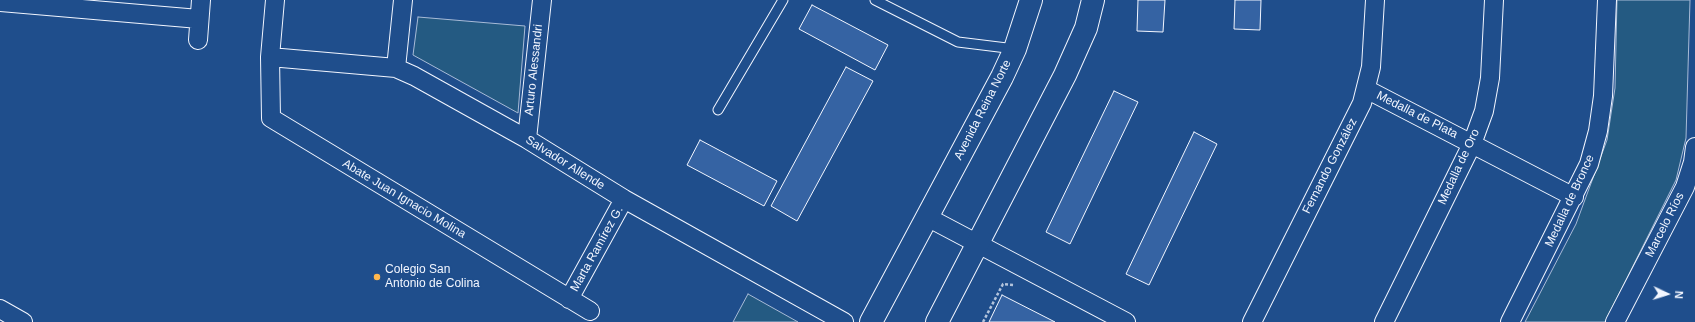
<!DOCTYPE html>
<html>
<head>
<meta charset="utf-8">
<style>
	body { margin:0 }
	#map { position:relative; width:1695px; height:322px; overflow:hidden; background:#1f4e8c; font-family:Arial,sans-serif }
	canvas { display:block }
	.north { position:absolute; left:1647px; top:274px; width:40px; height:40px; -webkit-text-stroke:3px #1f4e8c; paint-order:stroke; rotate:94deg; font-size:11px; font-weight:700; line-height:16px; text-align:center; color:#f2f6ff }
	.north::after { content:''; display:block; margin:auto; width:14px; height:18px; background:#f2f6ff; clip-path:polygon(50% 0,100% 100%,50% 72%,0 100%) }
</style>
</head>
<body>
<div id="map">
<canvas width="1695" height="322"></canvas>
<div class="north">N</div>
</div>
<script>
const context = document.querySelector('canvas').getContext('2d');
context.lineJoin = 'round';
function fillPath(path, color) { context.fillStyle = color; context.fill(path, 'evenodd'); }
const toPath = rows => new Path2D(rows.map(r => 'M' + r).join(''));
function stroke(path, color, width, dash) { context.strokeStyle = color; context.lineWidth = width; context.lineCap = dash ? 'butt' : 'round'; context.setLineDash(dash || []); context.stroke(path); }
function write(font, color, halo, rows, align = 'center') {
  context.font = font + ' Arial,sans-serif'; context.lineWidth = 3; context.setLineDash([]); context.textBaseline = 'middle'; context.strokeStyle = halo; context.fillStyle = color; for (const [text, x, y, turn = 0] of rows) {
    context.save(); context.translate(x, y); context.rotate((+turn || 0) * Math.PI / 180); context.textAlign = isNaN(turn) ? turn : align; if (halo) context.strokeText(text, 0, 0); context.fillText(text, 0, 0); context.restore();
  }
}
const green = toPath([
	[1617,0,1690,0,1686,138,1676,180,1605,322,1525,322,1576,224,1607,140,1615,88,1617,0],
	[418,17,525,26,518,113,413,55,418,17],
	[748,294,798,322,733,322,748,294]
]);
const building = toPath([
	[1138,0,1165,0,1163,32,1137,31,1138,0],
	[1235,0,1261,0,1260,30,1234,29,1235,0],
	[812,5,888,45,875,70,799,29,812,5],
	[846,67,873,81,797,221,771,206,846,67],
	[1114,91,1138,102,1070,244,1046,232,1114,91],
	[1194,132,1217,144,1149,285,1126,274,1194,132],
	[700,140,777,181,764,206,687,165,700,140],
	[1002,295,1055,322,989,322,1002,295]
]);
const path = toPath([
	[983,322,1003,284,1014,285]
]);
const lane = toPath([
	[875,0,958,42,1015,49],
	[718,110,783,0]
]);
const street = toPath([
	[275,0,270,57,271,118,590,311],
	[0,2,199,19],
	[198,40,201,0],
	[270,57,396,68,414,76,527,139,624,199,844,322],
	[396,68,403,0],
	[1366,89,1574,197],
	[527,139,542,0],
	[927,217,1126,322],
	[569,299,624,199],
	[0,309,23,322],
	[1252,322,1362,103,1371,67,1375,0],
	[1384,322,1472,144,1484,111,1490,78,1494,0],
	[1510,322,1589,164,1598,131,1603,96,1607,0],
	[1615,322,1685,187,1693,162,1695,147]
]);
const secondary = toPath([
	[871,322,1002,77,1015,49,1031,0],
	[937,322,1065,75,1086,28,1093,0]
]);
const markers = [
	[377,277,4,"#ffb74d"]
];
const streetNames = [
	["Arturo Alessandri",534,70,-84],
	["Avenida Reina Norte",983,110,-63],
	["Medalla de Plata",1417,115,27],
	["Salvador Allende",565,163,32],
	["Fernando González",1330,166,-63],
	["Medalla de Oro",1459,167,-65],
	["Abate Juan Ignacio Molina",404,199,31],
	["Medalla de Bronce",1570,201,-65],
	["Marcelo Ríos",1665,225,-63],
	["Marta Ramírez G.",597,249,-61]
];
const poiNames = [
	["Colegio San",385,270],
	["Antonio de Colina",385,284]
];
fillPath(green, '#245a82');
stroke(green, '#a8bbd7', 1);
fillPath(building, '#3563a3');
stroke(building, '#f2f6ff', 1);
stroke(lane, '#f2f6ff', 11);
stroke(street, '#f2f6ff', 20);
stroke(secondary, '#f2f6ff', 24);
stroke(path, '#b3c4dc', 2.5, [3, 2]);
stroke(lane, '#1f4e8c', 9);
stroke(street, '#1f4e8c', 18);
stroke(secondary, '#1f4e8c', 22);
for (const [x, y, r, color] of markers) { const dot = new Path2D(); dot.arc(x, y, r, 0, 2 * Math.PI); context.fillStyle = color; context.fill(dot); stroke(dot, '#1f4e8c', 1.5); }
write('12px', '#f2f6ff', '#1f4e8c', streetNames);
write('12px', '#f2f6ff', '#1f4e8c', poiNames, 'left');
</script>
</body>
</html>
